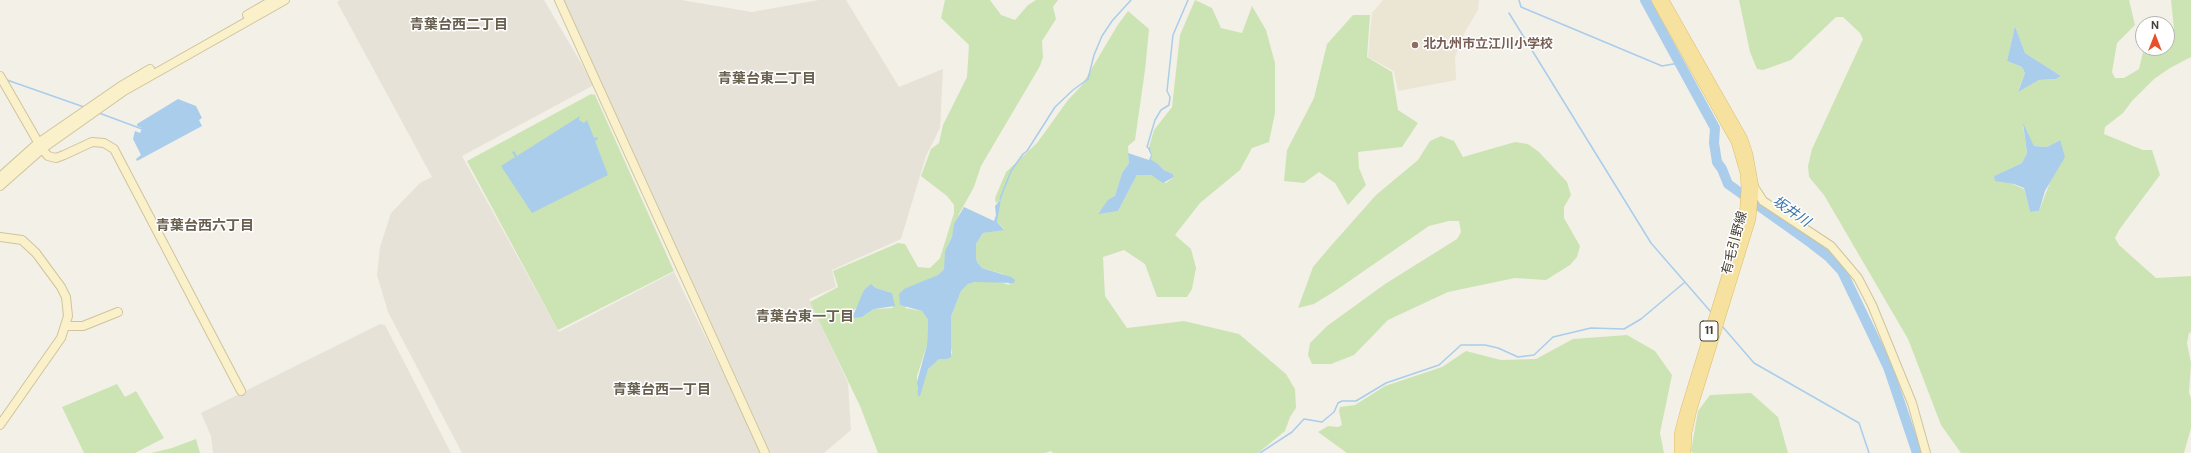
<!DOCTYPE html>
<html>
<head>
<meta charset="utf-8">
<style>
	body { margin:0 }
	#map { position:relative; width:2191px; height:453px; overflow:hidden; background:#f3f0e8; font-family:"DM Sans",sans-serif }
	canvas { display:block }
	.north { position:absolute; left:2135px; top:16px; width:40px; height:40px; box-sizing:border-box; background:#fff; border:1px solid #b5b3af; border-radius:50%; rotate:0deg; font-size:11px; font-weight:700; line-height:16px; text-align:center; color:#464137 }
	.north::after { content:''; display:block; margin:auto; width:14px; height:18px; background:#e94f29; clip-path:polygon(50% 0,100% 100%,50% 72%,0 100%) }
</style>
</head>
<body>
<div id="map">
<canvas width="2191" height="453"></canvas>
<div class="north">N</div>
</div>
<script>
const context = document.querySelector('canvas').getContext('2d');
context.lineJoin = 'round';
function fillPath(path, color) { context.fillStyle = color; context.fill(path, 'evenodd'); }
const toPath = rows => new Path2D(rows.map(r => 'M' + r).join(''));
function stroke(path, color, width, dash) { context.strokeStyle = color; context.lineWidth = width; context.lineCap = dash ? 'butt' : 'round'; context.setLineDash(dash || []); context.stroke(path); }
function write(font, color, halo, rows, align = 'center') {
  context.font = font + ' "DM Sans","Noto Sans JP",sans-serif'; context.lineWidth = 3; context.setLineDash([]); context.textBaseline = 'middle'; context.strokeStyle = halo; context.fillStyle = color; for (const [text, x, y, turn = 0] of rows) {
    context.save(); context.translate(x, y); context.rotate((+turn || 0) * Math.PI / 180); context.textAlign = isNaN(turn) ? turn : align; if (halo) context.strokeText(text, 0, 0); context.fillText(text, 0, 0); context.restore();
  }
}
const residential = toPath([
	[340,0,544,0,594,85,462,156,559,332,674,272,762,453,462,453,388,312,377,275,380,247,391,213,420,183,432,177,337,2],
	[564,0,681,0,752,12,819,0,846,0,899,87,943,69,940,128,926,156,901,239,832,270,836,287,809,299,848,383,851,430,824,453,770,453],
	[380,324,385,325,451,453,213,453,211,436,201,413]
]);
const education = toPath([
	[1383,0,1479,0,1478,10,1465,32,1455,57,1456,80,1398,91,1394,71,1368,57,1372,13]
]);
const green = toPath([
	[945,0,990,0,1001,15,1015,20,1028,5,1036,0,1058,0,1053,7,1056,19,1042,41,1043,57,1040,66,981,166,974,187,959,214,952,237,948,245,944,269,938,275,923,282,905,308,922,311,928,320,927,345,917,376,917,391,928,369,933,363,939,359,947,359,952,353,951,349,951,317,961,291,968,284,975,282,999,282,1010,285,1003,274,982,268,977,262,976,257,976,244,983,233,1004,229,997,222,998,208,1001,200,996,203,995,198,1006,172,1037,143,1068,100,1082,85,1117,26,1128,11,1149,29,1145,70,1135,140,1128,146,1129,163,1122,173,1115,196,1098,213,1118,211,1137,175,1151,175,1166,183,1174,177,1173,174,1164,170,1157,163,1150,160,1152,154,1149,147,1154,130,1172,107,1180,35,1195,0,1212,8,1221,28,1242,33,1252,6,1266,30,1275,63,1275,113,1269,142,1252,148,1240,170,1200,203,1175,235,1191,249,1196,268,1192,289,1187,297,1157,297,1145,264,1124,250,1103,257,1105,296,1127,328,1184,321,1239,334,1286,374,1295,389,1296,408,1290,417,1285,431,1258,453,1053,453,1051,451,1045,453,878,453,860,406,810,302,838,287,833,271,898,243,905,244,918,267,930,268,940,258,954,213,954,205,947,196,921,176,931,149,939,143,943,125,967,77,969,45,941,18],
	[873,285,876,288,889,292,893,308,874,309,862,317,853,312],
	[1739,0,2129,0,2135,25,2117,43,2112,72,2115,78,2124,78,2139,69,2144,48,2167,48,2167,32,2174,29,2171,0,2191,0,2191,57,2170,68,2154,79,2132,101,2123,113,2105,127,2104,134,2143,150,2152,150,2160,175,2119,230,2115,238,2119,245,2156,278,2191,276,2191,332,2189,333,2187,343,2191,363,2189,392,2191,399,2191,428,2184,453,1961,453,1941,425,1908,339,1824,195,1809,177,1808,166,1812,149,1863,39,1860,33,1843,17,1836,17,1791,60,1763,70,1757,69,1750,52],
	[2015,26,2025,53,2061,76,2056,79,2039,80,2018,91,2025,73,2022,67,2007,61],
	[2023,125,2034,146,2047,147,2060,140,2052,177,2039,211,2030,212,2024,189,1994,176,2022,163,2027,153],
	[1353,15,1370,15,1367,57,1392,72,1398,110,1418,123,1402,147,1358,152,1359,168,1366,185,1348,205,1335,183,1319,172,1304,183,1284,181,1287,150,1314,98,1327,44],
	[591,94,595,95,674,271,558,330,467,161],
	[1441,136,1454,141,1463,157,1515,142,1528,144,1539,152,1567,182,1571,195,1564,207,1564,218,1580,246,1577,257,1570,265,1546,280,1515,278,1448,292,1388,320,1354,355,1331,364,1312,364,1308,355,1310,343,1327,326,1385,284,1457,239,1461,232,1459,221,1449,221,1429,226,1335,291,1314,304,1298,308,1313,267,1329,248,1376,195,1418,160,1430,141],
	[1627,335,1655,351,1672,375,1660,433,1664,453,1347,453,1318,432,1328,426,1338,427,1342,425,1339,411,1340,407,1355,405,1385,386,1442,367,1466,351,1501,360,1536,359,1573,339],
	[117,384,125,397,136,391,164,438,135,453,84,453,62,407],
	[1751,393,1778,417,1788,453,1693,453,1691,451,1698,411,1710,395],
	[196,439,200,453,151,453,172,448]
]);
const water = toPath([
	[2015,26,2025,53,2061,76,2056,79,2039,80,2018,92,2025,73,2022,67,2007,61],
	[178,99,196,106,202,118,199,120,202,126,137,161,136,159,141,155,133,139,135,131,140,133,142,128,137,126,137,124],
	[580,116,579,120,584,123,587,120,594,138,597,137,598,139,595,141,608,175,532,213,501,166,515,157,512,152,514,151,517,156],
	[2023,123,2034,146,2047,147,2060,140,2065,157,2045,191,2039,211,2030,212,2024,188,2014,184,1995,181,1994,176,2022,163,2027,153],
	[1149,147,1152,154,1151,160,1157,163,1164,170,1173,174,1174,177,1163,183,1151,175,1137,175,1118,211,1098,214,1108,200,1115,196,1122,173,1129,163,1128,153,1149,160,1151,155,1148,149],
	[1001,199,997,222,1004,230,983,233,976,244,976,257,977,262,982,268,1011,277,1015,280,1014,283,975,282,968,284,961,291,951,317,951,357,947,359,939,359,928,369,920,396,918,396,917,382,927,345,928,320,922,311,900,305,899,294,904,289,938,275,944,269,945,251,952,237,954,224,964,207,994,221,996,215,995,206],
	[871,284,876,288,892,293,895,306,874,309,862,317,852,318,864,290]
]);
const stream = toPath([
	[1519,0,1521,7,1662,66,1679,63],
	[1509,13,1651,243,1711,312],
	[7,80,84,107],
	[99,113,142,129],
	[1150,149,1147,147,1155,120,1161,110,1169,105,1170,97,1167,91,1173,35,1188,0],
	[1000,199,1011,171,1023,154,1027,151,1055,107,1073,90,1088,79,1094,55,1102,36,1112,21,1131,0],
	[1722,326,1754,363,1859,423,1869,453],
	[1260,453,1292,432,1304,419,1322,422,1334,412,1338,403,1342,401,1356,401,1386,383,1439,365,1461,345,1485,345,1498,348,1518,357,1534,355,1553,337,1591,328,1624,329,1641,319,1685,282]
]);
const river = toPath([
	[1645,0,1715,128,1714,143,1717,162,1722,169,1728,184,1811,243,1829,257,1842,271,1888,367,1917,453]
]);
const secondary = toPath([
	[559,0,765,453],
	[247,15,273,0],
	[0,76,42,149,48,156,56,158,64,155,92,142,104,143,114,149,241,391],
	[0,177,38,143,121,86,150,69],
	[0,186,42,149,124,91,285,0],
	[1754,187,1763,201,1831,246,1858,278,1872,305,1912,403,1926,453],
	[0,237,22,240,36,253,61,287,66,297,68,316,61,338,0,425],
	[66,326,83,326,118,312]
]);
const primary = toPath([
	[1656,0,1736,142,1745,173,1746,188,1744,219,1685,411,1679,434,1679,453],
	[1664,0,1743,139,1748,154,1754,187,1751,219,1692,410,1687,433,1686,453]
]);
const markers = [
	[1415,45,4,"#8d6e63"]
];
const shields = [
	[1709,331,18]
];
const shieldNames = [
	["11",1709,331]
];
const educationNames = [
	["北九州市立江川小学校",1423,45]
];
const streetNames = [
	["有毛引野線",1735,243,-75]
];
const neighbourhoodNames = [
	["青葉台西二丁目",459,25],
	["青葉台東二丁目",767,79],
	["青葉台西六丁目",205,226],
	["青葉台東一丁目",805,317],
	["青葉台西一丁目",662,390]
];
const waterNames = [
	["坂井川",1791,212,35]
];
fillPath(residential, '#e6e2d7');
fillPath(education, '#ebe5d3');
fillPath(green, '#cce4b4');
fillPath(water, '#a9cdeb');
stroke(stream, '#a9cdeb', 1.5);
stroke(river, '#a9cdeb', 10);
stroke(secondary, '#cfc49b', 10);
stroke(primary, '#dbbf6f', 10);
stroke(secondary, '#faf1cb', 8);
stroke(primary, '#f6e29e', 9);
for (const [x, y, r, color] of markers) { const dot = new Path2D(); dot.arc(x, y, r, 0, 2 * Math.PI); context.fillStyle = color; context.fill(dot); stroke(dot, '#fff', 1.5); }
for (const [x, y, w] of shields) { const box = new Path2D(); box.roundRect(x - w / 2, y - 10, w, 20, 3); context.fillStyle = '#fff'; context.fill(box); stroke(box, '#464137', 1); }
write('bold 12px', '#464137', null, shieldNames);
write('bold 13px', '#785e54', '#fff', educationNames, 'left');
write('13px', '#464137', '#fff', streetNames);
write('bold 14px', '#685f4f', '#fff', neighbourhoodNames);
write('italic 14px', '#3974aa', '#fff', waterNames);
</script>
</body>
</html>
